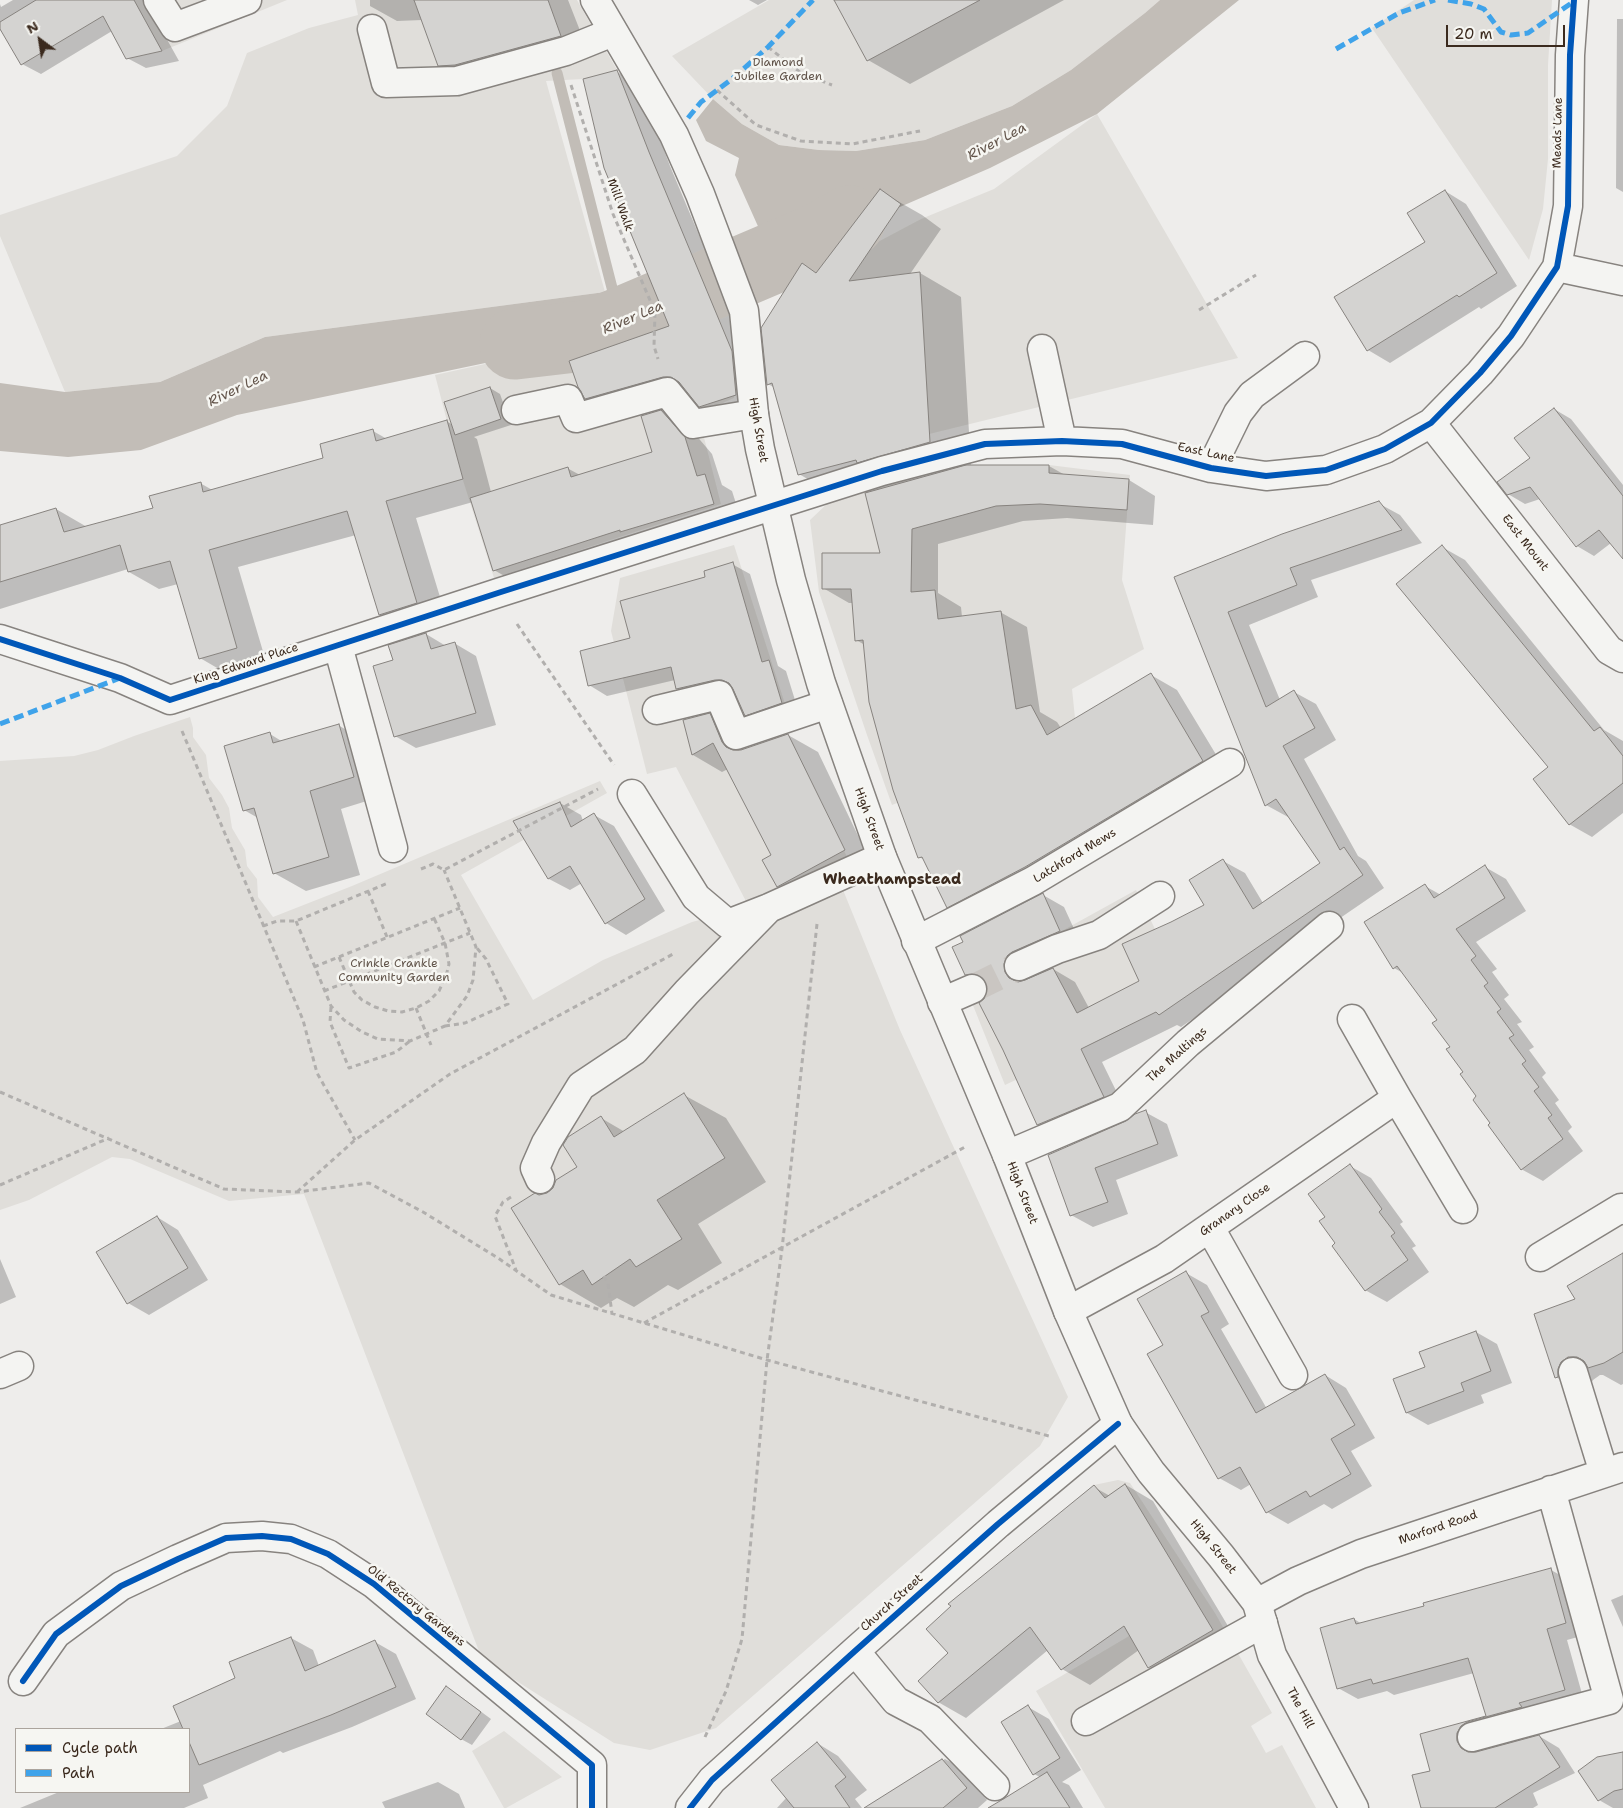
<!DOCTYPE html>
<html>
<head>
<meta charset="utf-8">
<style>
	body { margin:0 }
	#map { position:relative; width:1623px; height:1808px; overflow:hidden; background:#eeedeb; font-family:"Shantell Sans",sans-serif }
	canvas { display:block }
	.legend { position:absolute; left:15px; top:1728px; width:175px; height:65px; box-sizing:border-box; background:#f6f6f2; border:1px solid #aba49d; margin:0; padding:6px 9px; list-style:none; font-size:15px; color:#3b2a1e }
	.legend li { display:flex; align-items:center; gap:10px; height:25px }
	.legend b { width:25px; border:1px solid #aba49d }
	.north { position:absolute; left:15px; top:15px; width:50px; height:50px; -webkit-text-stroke:4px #f6f6f2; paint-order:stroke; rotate:329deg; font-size:14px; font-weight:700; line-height:20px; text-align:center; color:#3b2a1e }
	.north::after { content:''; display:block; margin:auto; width:18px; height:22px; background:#3b2a1e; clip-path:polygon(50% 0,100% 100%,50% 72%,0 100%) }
	.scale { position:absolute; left:1446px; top:25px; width:119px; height:22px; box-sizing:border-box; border:2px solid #3b2a1e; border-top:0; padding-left:6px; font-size:15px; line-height:18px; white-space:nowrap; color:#3b2a1e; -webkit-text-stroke:4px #f6f6f2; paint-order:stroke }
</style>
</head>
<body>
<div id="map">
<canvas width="1623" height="1808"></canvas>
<ul class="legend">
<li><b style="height:6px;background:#0057b8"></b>Cycle path</li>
<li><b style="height:6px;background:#3fa3ea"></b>Path</li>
</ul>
<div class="north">N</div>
<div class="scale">20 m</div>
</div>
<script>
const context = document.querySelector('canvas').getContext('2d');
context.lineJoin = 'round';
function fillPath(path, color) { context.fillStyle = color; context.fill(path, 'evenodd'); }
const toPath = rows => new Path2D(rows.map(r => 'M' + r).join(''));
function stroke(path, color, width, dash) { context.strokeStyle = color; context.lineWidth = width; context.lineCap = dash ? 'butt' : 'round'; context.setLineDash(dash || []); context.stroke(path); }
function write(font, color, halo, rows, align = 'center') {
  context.font = font + ' "Shantell Sans",sans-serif'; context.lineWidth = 5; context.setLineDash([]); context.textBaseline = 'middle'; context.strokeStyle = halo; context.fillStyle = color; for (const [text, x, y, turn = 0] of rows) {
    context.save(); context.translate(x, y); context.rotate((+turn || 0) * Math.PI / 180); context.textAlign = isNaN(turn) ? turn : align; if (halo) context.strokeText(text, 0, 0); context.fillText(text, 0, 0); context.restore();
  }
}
const built = toPath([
	[94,0,287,0,162,51,119,46],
	[355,0,577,0,617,70,649,152,733,354,737,383,734,398,698,414,721,504,494,578,460,471,435,375,576,344,614,333,659,303,604,168,583,79,546,81,605,292,265,337,160,382,65,392,0,236,0,215,177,156,227,106,247,53,309,28,358,15],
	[769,0,1160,0,1145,13,1071,70,1012,106,925,140,856,151,819,150,779,145,742,124,713,99,672,56],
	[1414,0,1552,0,1548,65,1548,159,1543,209,1529,260,1372,28],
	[1097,114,1238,358,909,439,888,452,798,475,777,402,770,315,802,263,816,273,849,229,874,244,921,219,994,189],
	[956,465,1049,465,1130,475,1122,580,1144,649,1072,689,1075,718,1083,732,1003,761,892,805,867,735,819,592,810,520,829,502,863,488],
	[734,545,786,707,784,725,850,863,841,885,900,1030,1068,1397,1040,1446,716,1728,650,1750,614,1743,482,1659,304,1194,229,1201,130,1159,112,1157,29,1200,0,1210,0,761,74,756,98,750,134,736,190,717,193,728,193,737,206,755,209,778,222,795,229,808,232,828,245,850,247,866,257,879,258,897,273,917,352,886,600,781,607,793,461,875,533,1000,603,960,692,922,749,907,676,767,647,774,611,631,620,578],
	[684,1093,725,1157,657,1200,681,1239,636,1267,622,1246,591,1284,583,1270,559,1285,511,1208,577,1167,561,1141,601,1117,614,1137],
	[1136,890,1172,964,1153,1007,1119,1031,1005,1085,962,978,1060,932],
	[1118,1480,1130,1483,1215,1613,1272,1713,1251,1726,1266,1753,1282,1745,1316,1808,1105,1808,1036,1691,1129,1636,1108,1600,1020,1545,1094,1485],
	[504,1731,562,1777,506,1808,504,1808,472,1751]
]);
const water = toPath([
	[1160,0,1239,0,1097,114,990,168,849,229,766,275,749,240,761,233,735,175,739,158,706,141,696,120,713,99,742,124,779,145,819,150,856,151,925,140,1012,106,1071,70,1145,13],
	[605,292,614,333,576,344,237,415,141,450,68,457,0,451,0,383,65,392,160,382,265,337]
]);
const shadow = toPath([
	[13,0,145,0,179,61,146,68,127,58,112,31,41,74,22,64,2,29,0,31,0,4,1,7],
	[370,0,568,0,588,51,466,81,439,65,422,20,397,21,370,6],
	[749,0,767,0,758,5],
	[836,0,1064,0,910,84,868,60],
	[1617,19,1623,19,1623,192,1616,188],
	[617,72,639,84,670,166,753,364,757,407,722,418,700,406,685,389,607,411,586,398,670,327],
	[880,191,922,215,941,229,910,274,920,273,961,297,971,466,1049,466,1065,475,1129,480,1155,496,1153,525,1067,518,1023,521,938,544,938,593,961,607,962,617,1000,612,1027,627,1040,712,1057,722,1061,728,1151,675,1177,690,1229,776,974,922,948,907,925,860,919,857,865,645,856,640,854,603,849,603,823,588,882,554,866,492,840,498,799,474,775,388,768,384,803,264,817,273],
	[1445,191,1466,204,1517,286,1481,309,1479,307,1390,363,1368,350,1336,297,1426,243],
	[490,388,500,394,511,425,474,437,477,439,491,492,567,468,580,475,653,452,661,411,689,427,712,454,722,485,732,491,741,519,522,586,494,570,473,502,416,518,447,620,410,632,380,614,356,535,238,567,267,665,231,676,200,658,178,584,159,589,129,572,128,569,0,609,0,526,56,509,87,527,154,509,200,483,214,491,325,459,373,431,387,439,446,421,453,425],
	[1554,409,1571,419,1623,485,1623,557,1611,543,1594,556,1577,546,1540,499,1525,504,1508,494,1531,458],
	[1378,503,1400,515,1422,543,1311,580,1318,597,1249,625,1280,700,1294,692,1316,704,1336,740,1304,759,1358,856,1366,861,1384,888,1181,1027,1177,1025,1102,1062,1125,1109,1060,1137,1038,1124,986,999,988,986,966,974,965,942,1043,895,1064,907,1081,944,1025,977,1026,982,1053,969,1075,982,1089,1008,1141,982,1172,923,1206,905,1223,861,1245,873,1263,903,1322,863,1290,816,1288,817,1266,805,1176,578],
	[1442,547,1465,560,1604,730,1623,741,1623,813,1592,837,1569,824,1550,767],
	[732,564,750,574,778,666,786,671,799,713,764,725,746,715,735,689,695,699,677,688,675,680,607,696,589,685,632,639,707,578],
	[426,634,446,646,454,643,476,656,496,725,416,748,395,736,394,661],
	[710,715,739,732,747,749,788,735,818,752,873,867,808,903,778,886,773,856,728,769,722,772,693,755,685,721],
	[338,725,370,744,386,795,341,809,360,875,306,891,274,873,258,818,244,810,270,734,283,742],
	[560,803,581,815,583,821,594,815,614,826,665,911,626,935,606,923,582,883,570,890,549,879,515,822],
	[1485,867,1506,879,1526,911,1476,942,1497,969,1492,972,1509,995,1504,999,1522,1022,1517,1024,1534,1047,1529,1050,1546,1073,1542,1077,1559,1100,1555,1103,1572,1127,1568,1131,1583,1151,1543,1181,1521,1169,1491,1123,1439,1021,1405,974,1394,968,1425,886,1441,895],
	[684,1095,726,1118,766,1182,698,1224,722,1263,678,1290,668,1285,634,1307,617,1298,601,1308,560,1284,539,1196,547,1194,578,1167,601,1118,625,1132],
	[1145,1112,1167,1124,1178,1156,1116,1180,1128,1214,1093,1227,1071,1215,1049,1155,1127,1122],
	[1350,1166,1371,1178,1403,1222,1400,1224,1416,1246,1412,1248,1429,1272,1387,1302,1365,1290,1337,1243,1327,1218],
	[157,1217,178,1230,208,1280,149,1315,128,1303],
	[1623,1255,1623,1384,1621,1385,1603,1375,1600,1375,1593,1380,1589,1388,1588,1396,1556,1377,1535,1315,1577,1300],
	[0,1259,16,1297,0,1304],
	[1186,1273,1207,1285,1229,1324,1221,1329,1267,1409,1325,1375,1346,1388,1375,1438,1351,1451,1372,1486,1332,1509,1324,1504,1288,1524,1267,1512,1251,1484,1241,1490,1219,1478,1164,1345],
	[1476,1332,1497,1344,1512,1383,1481,1395,1484,1403,1428,1425,1407,1413,1427,1367],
	[1126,1485,1153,1501,1240,1646,1177,1683,1149,1667,1139,1650,1090,1685,1062,1669,1048,1650,966,1718,938,1702,950,1653,1094,1487,1110,1496],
	[1551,1570,1571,1581,1585,1635,1567,1640,1584,1701,1476,1745,1477,1753,1539,1736,1559,1748,1575,1773,1533,1793,1538,1805,1533,1808,1425,1808,1432,1772,1422,1735,1487,1717,1474,1673,1394,1695,1387,1691,1358,1699,1338,1688,1354,1619,1362,1624],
	[1623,1595,1623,1627,1611,1600],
	[291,1638,313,1650,319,1666,375,1642,396,1654,416,1699,352,1727,283,1753,280,1751,203,1785,208,1798,184,1808,20,1808,59,1792,189,1792,189,1729,161,1729,181,1721],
	[457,1694,491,1719,472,1745,461,1739],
	[1028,1707,1049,1719,1081,1770,1062,1782,1069,1785,1083,1808,1009,1808,1040,1777,1034,1774],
	[817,1743,838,1756,867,1790,855,1799,862,1808,777,1808,787,1797],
	[1623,1753,1623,1808,1613,1808,1599,1800],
	[945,1759,967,1771,981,1786,977,1789,987,1800,978,1808,895,1808,885,1796],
	[438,1782,459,1794,465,1808,385,1808,382,1802]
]);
const stream = toPath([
	[557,73,621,323]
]);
const river = toPath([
	[515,344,592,335,818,239,850,221]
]);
const building = toPath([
	[36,0,134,0,162,51,126,59,103,16,21,65,0,29,0,22,36,0],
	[414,0,548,0,561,36,455,65,438,66,414,0],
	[834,0,980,0,867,61,834,0],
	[617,70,649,152,732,351,736,395,699,407,679,382,671,377,663,377,585,399,578,387,569,361,669,326,604,168,583,79,617,70],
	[880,189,901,204,849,281,920,272,930,442,857,463,856,460,798,475,772,383,767,385,761,328,802,263,816,273,880,189],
	[1445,190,1497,273,1459,297,1457,295,1367,351,1334,297,1425,242,1407,213,1445,190],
	[490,387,501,419,455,435,444,402,490,387],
	[1554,408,1623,496,1623,559,1599,530,1576,547,1530,487,1507,495,1497,482,1530,458,1514,438,1554,408],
	[661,410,685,437,697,476,705,474,714,504,620,532,620,530,493,571,470,498,568,467,571,477,652,452,641,416,661,410],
	[447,420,463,479,386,501,417,603,379,615,347,511,209,550,237,648,199,659,170,561,128,572,120,545,0,582,0,525,56,508,64,532,153,508,149,496,201,482,203,492,323,458,320,444,373,429,376,441,447,420],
	[966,465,1049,465,1049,473,1129,479,1127,510,1040,504,996,506,912,529,911,592,935,590,938,619,1001,611,1016,709,1031,705,1047,735,1151,673,1203,761,1025,867,947,908,922,857,918,858,893,790,869,702,863,640,855,641,851,589,822,589,822,553,880,553,865,493,966,465],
	[1379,501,1402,530,1290,568,1297,585,1228,612,1266,707,1294,690,1315,728,1283,746,1340,850,1344,847,1363,875,1159,1015,1156,1012,1081,1049,1104,1097,1037,1125,1003,1050,979,1003,985,998,987,991,986,982,981,976,974,974,965,975,952,947,963,942,960,936,1043,893,1060,931,1012,952,1007,956,1004,964,1005,972,1009,978,1018,982,1025,980,1053,968,1077,1013,1139,981,1122,944,1171,922,1204,905,1189,880,1223,859,1253,909,1320,863,1276,799,1265,806,1174,577,1282,534,1379,501],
	[1442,545,1594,731,1600,727,1623,756,1623,783,1569,825,1533,779,1548,767,1396,584,1442,545],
	[733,562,762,662,769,660,782,703,745,716,733,689,729,683,722,680,715,680,676,689,671,667,588,686,580,651,630,638,620,601,705,577,704,571,733,562],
	[426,633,431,649,455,642,476,713,394,737,373,666,393,660,388,645,426,633],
	[710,713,722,742,726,747,733,750,741,750,788,734,845,850,777,887,762,860,771,855,713,743,692,755,683,720,710,713],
	[339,724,354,777,310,791,329,857,273,874,254,808,243,811,224,746,270,732,273,743,339,724],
	[560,802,571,827,594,813,645,899,605,924,570,866,548,879,513,821,560,802],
	[1485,865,1505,898,1456,929,1476,956,1471,960,1488,983,1484,986,1501,1009,1497,1012,1514,1035,1509,1038,1526,1061,1522,1064,1539,1087,1534,1091,1552,1115,1548,1118,1563,1139,1521,1170,1488,1125,1490,1123,1473,1100,1476,1096,1460,1074,1463,1072,1446,1049,1450,1047,1432,1023,1437,1020,1397,966,1393,969,1364,922,1425,884,1434,898,1485,865],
	[684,1093,725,1158,657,1200,682,1239,636,1267,630,1259,592,1285,583,1270,559,1285,511,1208,535,1193,539,1195,547,1193,553,1188,556,1180,577,1167,563,1145,568,1137,601,1116,614,1137,684,1093],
	[1146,1110,1158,1144,1095,1168,1108,1202,1070,1216,1048,1155,1126,1121,1135,1114,1146,1110],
	[1350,1164,1382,1209,1379,1212,1395,1233,1391,1236,1408,1260,1365,1291,1332,1246,1335,1243,1319,1221,1325,1217,1308,1194,1350,1164],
	[157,1216,188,1268,127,1304,96,1252,157,1216],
	[1623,1253,1623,1352,1604,1363,1588,1368,1584,1361,1577,1357,1568,1357,1561,1362,1558,1369,1558,1377,1555,1378,1534,1314,1575,1299,1567,1286,1623,1253],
	[1186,1271,1209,1312,1201,1316,1256,1413,1325,1374,1355,1425,1331,1439,1351,1474,1310,1497,1306,1491,1266,1513,1240,1467,1218,1479,1147,1354,1163,1345,1137,1299,1186,1271],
	[1476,1331,1491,1371,1461,1383,1464,1391,1406,1413,1393,1379,1425,1367,1419,1352,1476,1331],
	[1125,1484,1213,1630,1148,1668,1124,1626,1061,1670,1030,1627,938,1703,918,1681,948,1653,926,1629,951,1606,948,1604,1094,1485,1105,1498,1125,1484],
	[1551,1568,1566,1623,1547,1629,1565,1690,1519,1703,1522,1707,1467,1722,1461,1726,1457,1733,1457,1741,1461,1748,1468,1752,1476,1752,1539,1735,1560,1767,1495,1808,1421,1808,1412,1775,1430,1771,1420,1734,1486,1716,1468,1658,1373,1684,1371,1679,1337,1689,1320,1628,1354,1618,1356,1624,1424,1606,1423,1603,1551,1568],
	[291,1637,305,1671,375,1640,396,1687,331,1715,199,1765,189,1742,189,1729,183,1729,173,1706,235,1678,229,1662,291,1637],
	[446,1686,481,1712,461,1740,426,1714,446,1686],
	[1028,1705,1060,1758,1033,1775,1001,1722,1028,1705],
	[817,1742,846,1777,835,1786,850,1808,794,1808,771,1780,817,1742],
	[1623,1752,1623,1789,1614,1791,1598,1801,1578,1771,1597,1757,1623,1752],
	[942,1759,967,1788,943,1808,864,1808,942,1759],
	[1047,1772,1070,1808,988,1808,1005,1798,1047,1772]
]);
const minorTunnel = toPath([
	[972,989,1019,966]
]);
const path = toPath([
	[768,47,801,73,832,85],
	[571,85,613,214,655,312,654,346,658,359],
	[717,90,756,125,801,141,852,144,920,131],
	[1199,310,1256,275],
	[517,624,614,765],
	[182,731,303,1020,317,1073,355,1140],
	[421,869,433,864,444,870,598,789],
	[368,891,387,937],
	[296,921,331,1006,344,1020,362,1032,378,1039,410,1041,445,1026,467,996,473,980,476,947,444,870],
	[263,926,277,921,296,921,388,883],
	[339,957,354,992,362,1000,375,1007,388,1011,402,1012,416,1008,429,1001,439,991,446,976,449,964,445,943,434,918],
	[314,967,460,908],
	[324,991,470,933],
	[331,1007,330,1022,349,1068,396,1052,410,1041],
	[416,1008,431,1045],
	[445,1026,465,1023,508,1004,486,959,476,947],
	[0,1092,224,1189,297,1192,369,1183,423,1212,498,1258,551,1295,767,1360,1049,1436],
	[0,1185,109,1138],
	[297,1192,355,1140,450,1074,675,953],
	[511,1197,503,1202,495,1216,516,1270],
	[604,1276,608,1283,612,1314],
	[644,1323,965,1147],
	[705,1737,726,1691,742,1639,767,1360,782,1249,817,924]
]);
const minor = toPath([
	[158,0,175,27,247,0],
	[372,29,386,83,457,81,566,51,613,32],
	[1557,267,1623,281],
	[1042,349,1062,441],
	[516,410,568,399,576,418,667,392,693,424,754,414],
	[1431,423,1609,650,1623,658],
	[1211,468,1238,413,1252,395,1305,356],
	[0,639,120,678,170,700,501,592,882,471,985,444,1062,441,1122,444,1211,468,1266,476,1326,470,1385,449,1431,423,1480,373,1511,336,1557,267,1568,206,1570,55,1574,0],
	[338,646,393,848],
	[657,710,719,695,736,735,828,704],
	[632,794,696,897,728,924,769,908,882,857],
	[916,941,1033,881,1230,763],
	[1019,966,1057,949,1099,935,1160,896],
	[942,1002,972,989],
	[1352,1019,1397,1098],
	[1007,1155,1120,1107,1188,1043,1329,926],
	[540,1179,535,1168,546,1143,581,1086,635,1050,687,992,769,908],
	[1210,1228,1293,1375],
	[1540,1257,1621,1208,1623,1210],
	[1068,1311,1164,1259,1397,1098,1463,1209],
	[1573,1372,1604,1473],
	[0,1374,19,1366],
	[1257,1603,1298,1581,1361,1554,1623,1467],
	[855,1651,896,1701,930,1719,995,1786],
	[23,1681,56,1634,121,1586,178,1559,226,1538,262,1536,291,1539,328,1554,374,1584,592,1765,592,1808],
	[1086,1721,1263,1623],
	[1472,1737,1609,1700,1551,1490],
	[690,1808,712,1780,855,1651,998,1524,1118,1424]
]);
const major = toPath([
	[595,0,674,135,700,194,744,311,754,414,760,449,791,580,821,683,882,857,1007,1155,1068,1311,1118,1424,1151,1472,1221,1556,1257,1603,1272,1655,1354,1808]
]);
const quiet = toPath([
	[1448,0,1471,4,1484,9,1501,32,1511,35,1528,33,1573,2],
	[1336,49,1399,13,1435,0],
	[688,118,701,102,732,79,768,47,813,0],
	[0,724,120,678]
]);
const cycleway = toPath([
	[0,639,120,678,170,700,501,592,882,471,985,444,1062,441,1122,444,1211,468,1266,476,1326,470,1385,449,1431,423,1480,373,1511,336,1557,267,1568,206,1570,55,1574,0],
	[23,1681,56,1634,121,1586,178,1559,226,1538,262,1536,291,1539,328,1554,374,1584,592,1765,592,1808],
	[690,1808,712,1780,855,1651,998,1524,1118,1424]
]);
const parkNames = [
	["Diamond",778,63],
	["Jubilee Garden",778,77],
	["Crinkle Crankle",394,964],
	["Community Garden",394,978]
];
const streetNames = [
	["Meads Lane",1558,133,-89],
	["Mill Walk",620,205,70],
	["High Street",758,430,80],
	["East Lane",1206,453,12],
	["East Mount",1525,543,52],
	["King Edward Place",246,664,-18],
	["High Street",869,819,70],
	["Latchford Mews",1075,856,-31],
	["The Maltings",1177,1055,-42],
	["High Street",1022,1193,69],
	["Granary Close",1235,1210,-35],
	["Marford Road",1438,1528,-19],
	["High Street",1213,1547,51],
	["Church Street",892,1603,-42],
	["Old Rectory Gardens",416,1606,39],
	["The Hill",1300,1708,62]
];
const waterNames = [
	["River Lea",997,142,-28],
	["River Lea",633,318,-23],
	["River Lea",238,389,-26]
];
const quarterNames = [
	["Wheathampstead",892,880]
];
fillPath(built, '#e0deda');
fillPath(water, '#c2bdb7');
fillPath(shadow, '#0003');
stroke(stream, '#c2bdb7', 11);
stroke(river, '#c2bdb7', 71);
fillPath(building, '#d4d3d1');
stroke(building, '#87837f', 1);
stroke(minorTunnel, '#cac6c2', 28, [28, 14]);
stroke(minor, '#87837f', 31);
stroke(major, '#87837f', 31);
stroke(path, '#b1afad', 3, [5, 4]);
stroke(minor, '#f4f4f2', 28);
stroke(major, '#f4f4f2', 28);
stroke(quiet, '#3fa3ea', 5, [10, 5]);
stroke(cycleway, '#0057b8', 6);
write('12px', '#61544a', '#f6f6f2', parkNames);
write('12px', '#3b2a1e', '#f6f6f2', streetNames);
write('italic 14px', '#64564c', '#f6f6f2', waterNames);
write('bold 15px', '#3b2a1e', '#f6f6f2', quarterNames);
</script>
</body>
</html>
